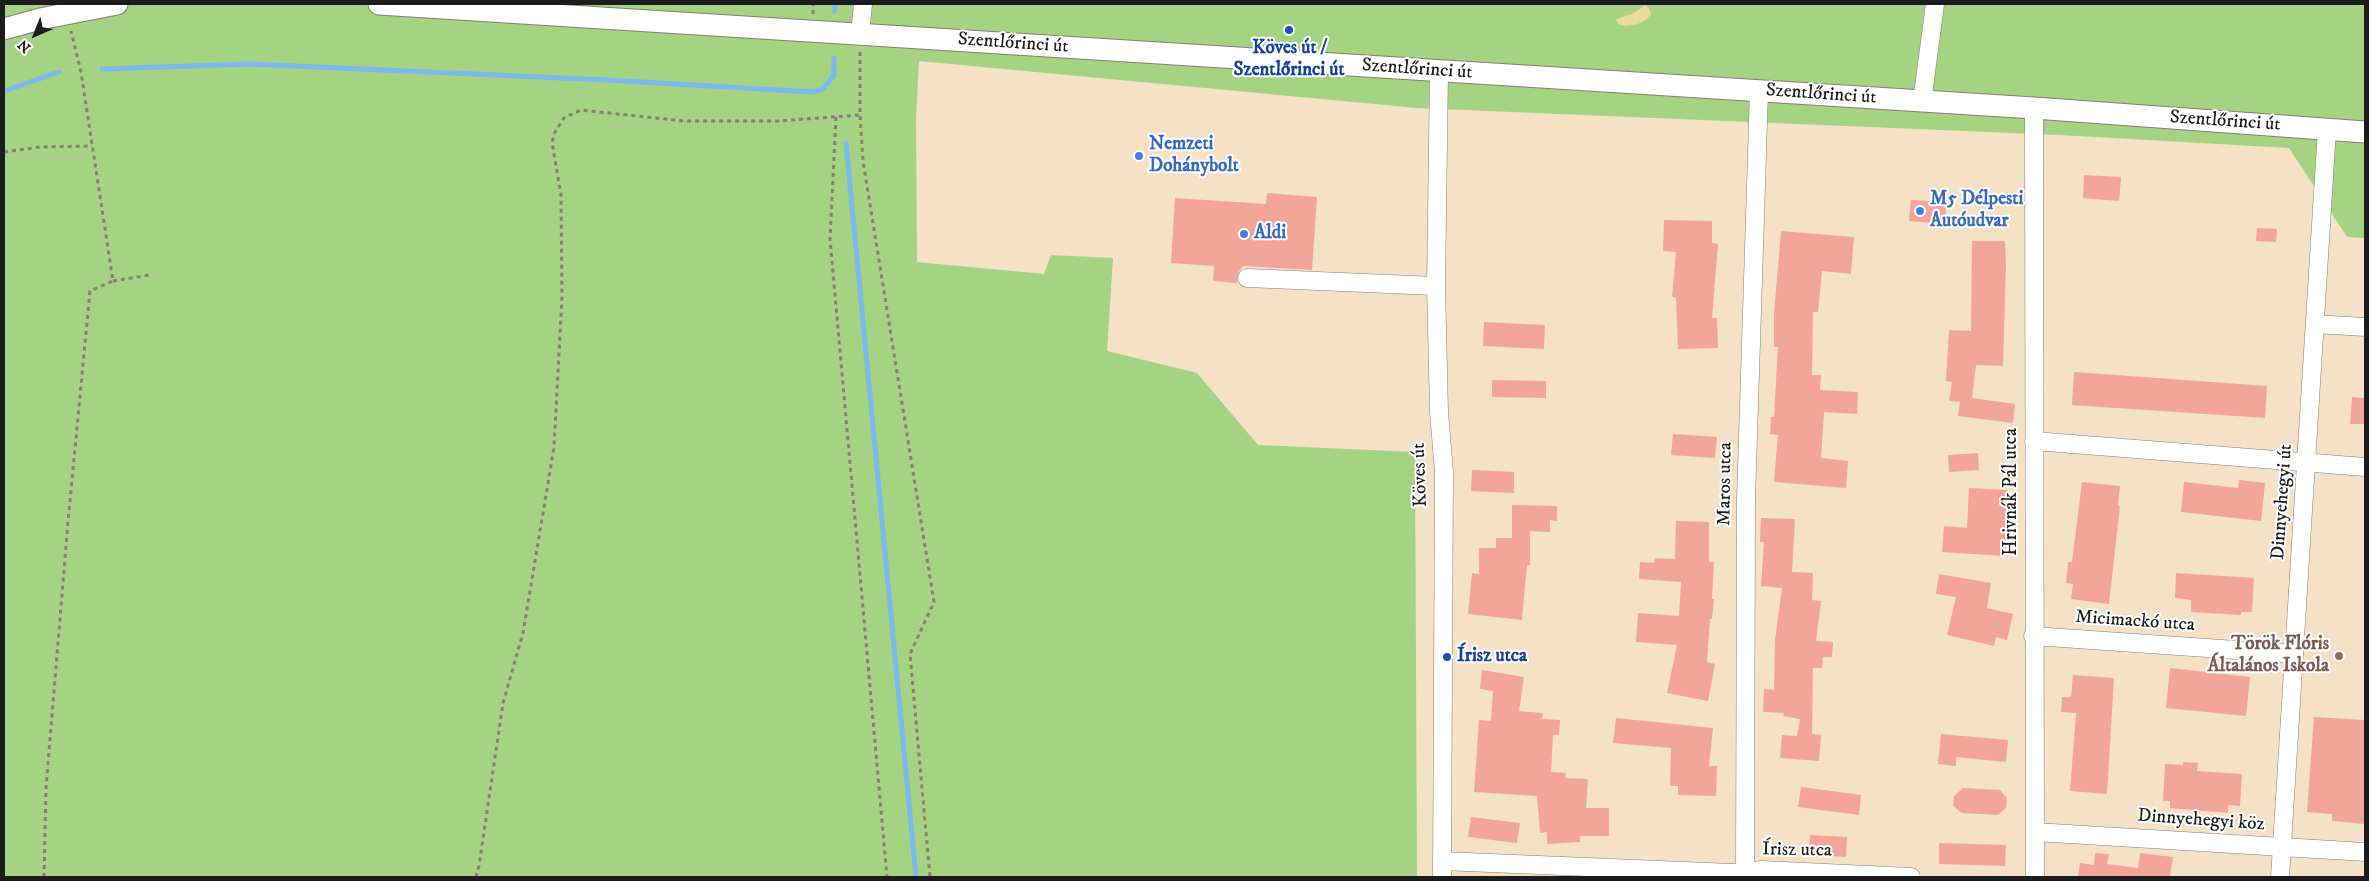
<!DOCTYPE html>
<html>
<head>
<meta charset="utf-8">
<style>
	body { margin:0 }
	#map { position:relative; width:2369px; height:881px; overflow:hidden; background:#f4e1c6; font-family:"IM FELL DW Pica",serif }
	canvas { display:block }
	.frame { position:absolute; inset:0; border:5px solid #1c1c1c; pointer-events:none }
	.north { position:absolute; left:10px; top:10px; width:50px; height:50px; -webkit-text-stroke:4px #fff; paint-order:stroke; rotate:224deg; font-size:14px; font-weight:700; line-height:20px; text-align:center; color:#1c1c1c }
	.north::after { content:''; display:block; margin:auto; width:18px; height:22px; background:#1c1c1c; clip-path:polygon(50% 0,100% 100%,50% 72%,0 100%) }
</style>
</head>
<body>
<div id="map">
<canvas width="2369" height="881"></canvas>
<div class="frame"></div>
<div class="north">N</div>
</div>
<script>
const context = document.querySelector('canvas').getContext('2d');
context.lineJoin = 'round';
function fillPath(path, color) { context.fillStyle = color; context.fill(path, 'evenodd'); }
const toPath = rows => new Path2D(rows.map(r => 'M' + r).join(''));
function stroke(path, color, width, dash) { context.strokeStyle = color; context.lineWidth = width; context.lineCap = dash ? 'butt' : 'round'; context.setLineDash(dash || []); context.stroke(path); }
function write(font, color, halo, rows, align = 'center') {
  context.font = font + ' "IM FELL DW Pica",serif'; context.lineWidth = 4; context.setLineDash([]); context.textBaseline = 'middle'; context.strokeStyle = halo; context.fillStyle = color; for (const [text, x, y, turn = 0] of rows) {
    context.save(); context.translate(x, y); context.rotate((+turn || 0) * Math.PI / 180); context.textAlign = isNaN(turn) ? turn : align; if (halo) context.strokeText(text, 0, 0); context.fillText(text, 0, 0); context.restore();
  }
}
const green = toPath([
	[4,4,639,5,639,4,2365,4,2365,238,2347,237,2289,148,2060,135,1417,108,919,61,916,118,917,262,1044,274,1051,255,1113,258,1107,351,1197,373,1258,445,1415,452,1417,877,4,877]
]);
const sand = toPath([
	[1645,5,1650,10,1651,15,1645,20,1638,24,1624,26,1618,24,1616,19,1634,13]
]);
const stream = toPath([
	[834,11,835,4],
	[102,69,250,64,607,80,813,92,823,89,834,75,834,58],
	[4,91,59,72],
	[846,143,916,877]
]);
const building = toPath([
	[2084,175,2121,177,2119,201,2083,198],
	[1267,193,1317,197,1312,270,1243,266,1238,273,1237,283,1213,281,1214,266,1171,263,1175,198,1266,204],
	[1933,196,1947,197,1945,221,1933,219,1933,223,1909,221,1911,200,1932,201],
	[1664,220,1712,221,1712,243,1718,244,1712,318,1717,318,1718,348,1678,349,1676,298,1672,297,1676,252,1663,251],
	[2257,228,2277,229,2276,242,2256,241],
	[1781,231,1854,237,1851,274,1822,271,1818,312,1813,312,1812,375,1821,375,1820,390,1858,392,1857,414,1824,412,1821,458,1848,461,1846,488,1774,482,1778,435,1770,434,1771,417,1774,417,1778,347,1774,347,1774,314],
	[1972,241,2005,241,2006,265,2003,366,1976,365,1972,398,2015,404,2013,423,1958,416,1960,402,1949,401,1952,382,1946,381,1949,330,1971,331],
	[1484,322,1545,325,1544,349,1483,346],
	[2074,372,2267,386,2265,418,2072,405],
	[1492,380,1546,381,1546,398,1492,397],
	[2352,397,2365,398,2365,424,2350,424],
	[1673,434,1717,437,1715,458,1671,455],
	[1978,453,1979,470,1949,472,1948,455],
	[1472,470,1514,472,1514,493,1471,491],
	[2239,480,2265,483,2261,521,2181,512,2184,482,2238,488],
	[2082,482,2120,486,2118,506,2120,506,2109,604,2071,599,2073,584,2066,583,2068,562,2072,562],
	[1969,488,2008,490,2005,556,1942,552,1944,526,1967,528],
	[1512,505,1557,506,1557,521,1550,520,1550,532,1530,531,1530,565,1527,565,1522,620,1468,614,1472,573,1479,574,1479,548,1496,548,1496,538,1512,538],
	[1761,518,1795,519,1792,572,1813,573,1812,600,1821,601,1816,641,1833,642,1832,657,1823,657,1822,668,1813,668,1812,734,1821,735,1819,761,1780,758,1782,735,1797,736,1800,719,1783,716,1784,713,1763,712,1764,689,1774,690,1775,640,1782,588,1761,586,1764,542,1760,542],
	[1676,521,1709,522,1709,562,1714,562,1712,599,1714,599,1712,619,1710,619,1707,662,1715,664,1708,701,1667,693,1677,645,1636,642,1638,613,1679,616,1681,582,1639,579,1640,562,1654,563,1655,558,1675,559],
	[2176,573,2254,578,2252,612,2241,612,2241,615,2191,612,2191,600,2175,598],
	[1939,574,1991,583,1987,608,2013,614,2007,640,1996,637,1994,646,1947,635,1956,597,1936,594],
	[2170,668,2250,677,2246,716,2166,708],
	[1482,670,1524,677,1519,711,1543,713,1542,719,1560,720,1559,735,1553,735,1551,772,1566,773,1565,778,1588,779,1586,808,1609,808,1609,836,1580,836,1580,842,1547,844,1547,832,1540,833,1537,796,1474,792,1479,720,1491,721,1493,691,1480,689],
	[2073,675,2114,678,2107,794,2070,791,2076,713,2061,712,2062,697,2071,697],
	[2314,717,2365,720,2365,824,2332,821,2332,814,2307,812],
	[1616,718,1713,728,1709,766,1717,766,1716,796,1678,795,1678,786,1670,786,1671,748,1613,743],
	[1941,734,2008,740,2006,762,1956,757,1956,766,1938,764],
	[2183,762,2198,763,2197,771,2242,774,2240,806,2228,805,2228,813,2170,808,2170,801,2163,801,2165,764,2183,765],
	[1801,787,1861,795,1859,815,1798,807],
	[1963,788,2000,790,2007,798,2006,808,1998,815,1962,813,1953,806,1954,796],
	[1471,817,1520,823,1517,843,1468,837],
	[1810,835,1847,837,1846,857,1809,855],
	[1939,843,2006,845,2005,866,1939,864],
	[2095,853,2109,854,2107,864,2138,868,2140,853,2173,857,2170,877,2078,877,2080,863,2094,865]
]);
const path = toPath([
	[813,14,813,4],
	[860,52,860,115,863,161,934,602,910,654,930,877],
	[836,117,830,239,887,877],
	[4,152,40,147,92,146],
	[113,281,149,275],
	[44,877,46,788,68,522,90,291,113,281,81,72,71,31],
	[476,877,479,866,503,703,523,633,554,447,562,297,561,195,552,142,555,132,564,118,581,110,683,121,778,121,860,115]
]);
const minor = toPath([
	[860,34,863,4],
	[1439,72,1436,286,1439,412,1444,472,1442,877],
	[1922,102,1935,4],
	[2034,108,2035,877],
	[1247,278,1436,286],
	[2315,324,2365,327],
	[2034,441,2365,467],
	[2033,636,2294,654],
	[2035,832,2365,852],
	[1442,861,1732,873,1762,870,1911,877],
	[1745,877,1746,500,1759,91],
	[2280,877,2327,129]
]);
const major = toPath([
	[379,4,2034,108,2365,132],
	[4,29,40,19,117,4]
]);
const markers = [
	[1289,30,5,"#1a4fb4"],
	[1139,156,5,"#3f7fe0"],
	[1920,211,5,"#3f7fe0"],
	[1244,234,5,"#3f7fe0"],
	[2339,656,5,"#8d6e63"],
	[1447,657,5,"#1a4fb4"]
];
const streetNames = [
	["Szentlőrinci út",1013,44,4],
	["Szentlőrinci út",1417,70,4],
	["Szentlőrinci út",1821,95,4],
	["Szentlőrinci út",2225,122,4],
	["Köves út",1421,475,-92],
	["Maros utca",1726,484,-89],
	["Hrivnák Pál utca",2012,492,-90],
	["Dinnyehegyi út",2283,502,-86],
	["Micimackó utca",2135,622,4],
	["Dinnyehegyi köz",2201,821,4],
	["Írisz utca",1797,851,1]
];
const transitNames = [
	["Köves út /",1289,49],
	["Szentlőrinci út",1289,71],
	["Írisz utca",1457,657,"left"]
];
const shopNames = [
	["Nemzeti",1149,145],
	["Dohánybolt",1149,167],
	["M5 Délpesti",1930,200],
	["Autóudvar",1930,222],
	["Aldi",1254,234]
];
const educationNames = [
	["Török Flóris",2329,645],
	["Általános Iskola",2329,667]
];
fillPath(green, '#a4d381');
fillPath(sand, '#eeda9e');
stroke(stream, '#7abaee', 5);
fillPath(building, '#f3a599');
stroke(minor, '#887e71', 19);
stroke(major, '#887e71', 23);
stroke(path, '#887e71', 3, [4, 4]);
stroke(minor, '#fff', 18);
stroke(major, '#fff', 21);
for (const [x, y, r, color] of markers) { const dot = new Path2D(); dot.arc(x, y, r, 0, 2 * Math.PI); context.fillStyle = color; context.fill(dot); stroke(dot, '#fff', 2); }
write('19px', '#1c1c1c', '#fff', streetNames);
write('bold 19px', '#164399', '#fff', transitNames);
write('bold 19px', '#366cbe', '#fff', shopNames, 'left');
write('bold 19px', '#785e54', '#fff', educationNames, 'right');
</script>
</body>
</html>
